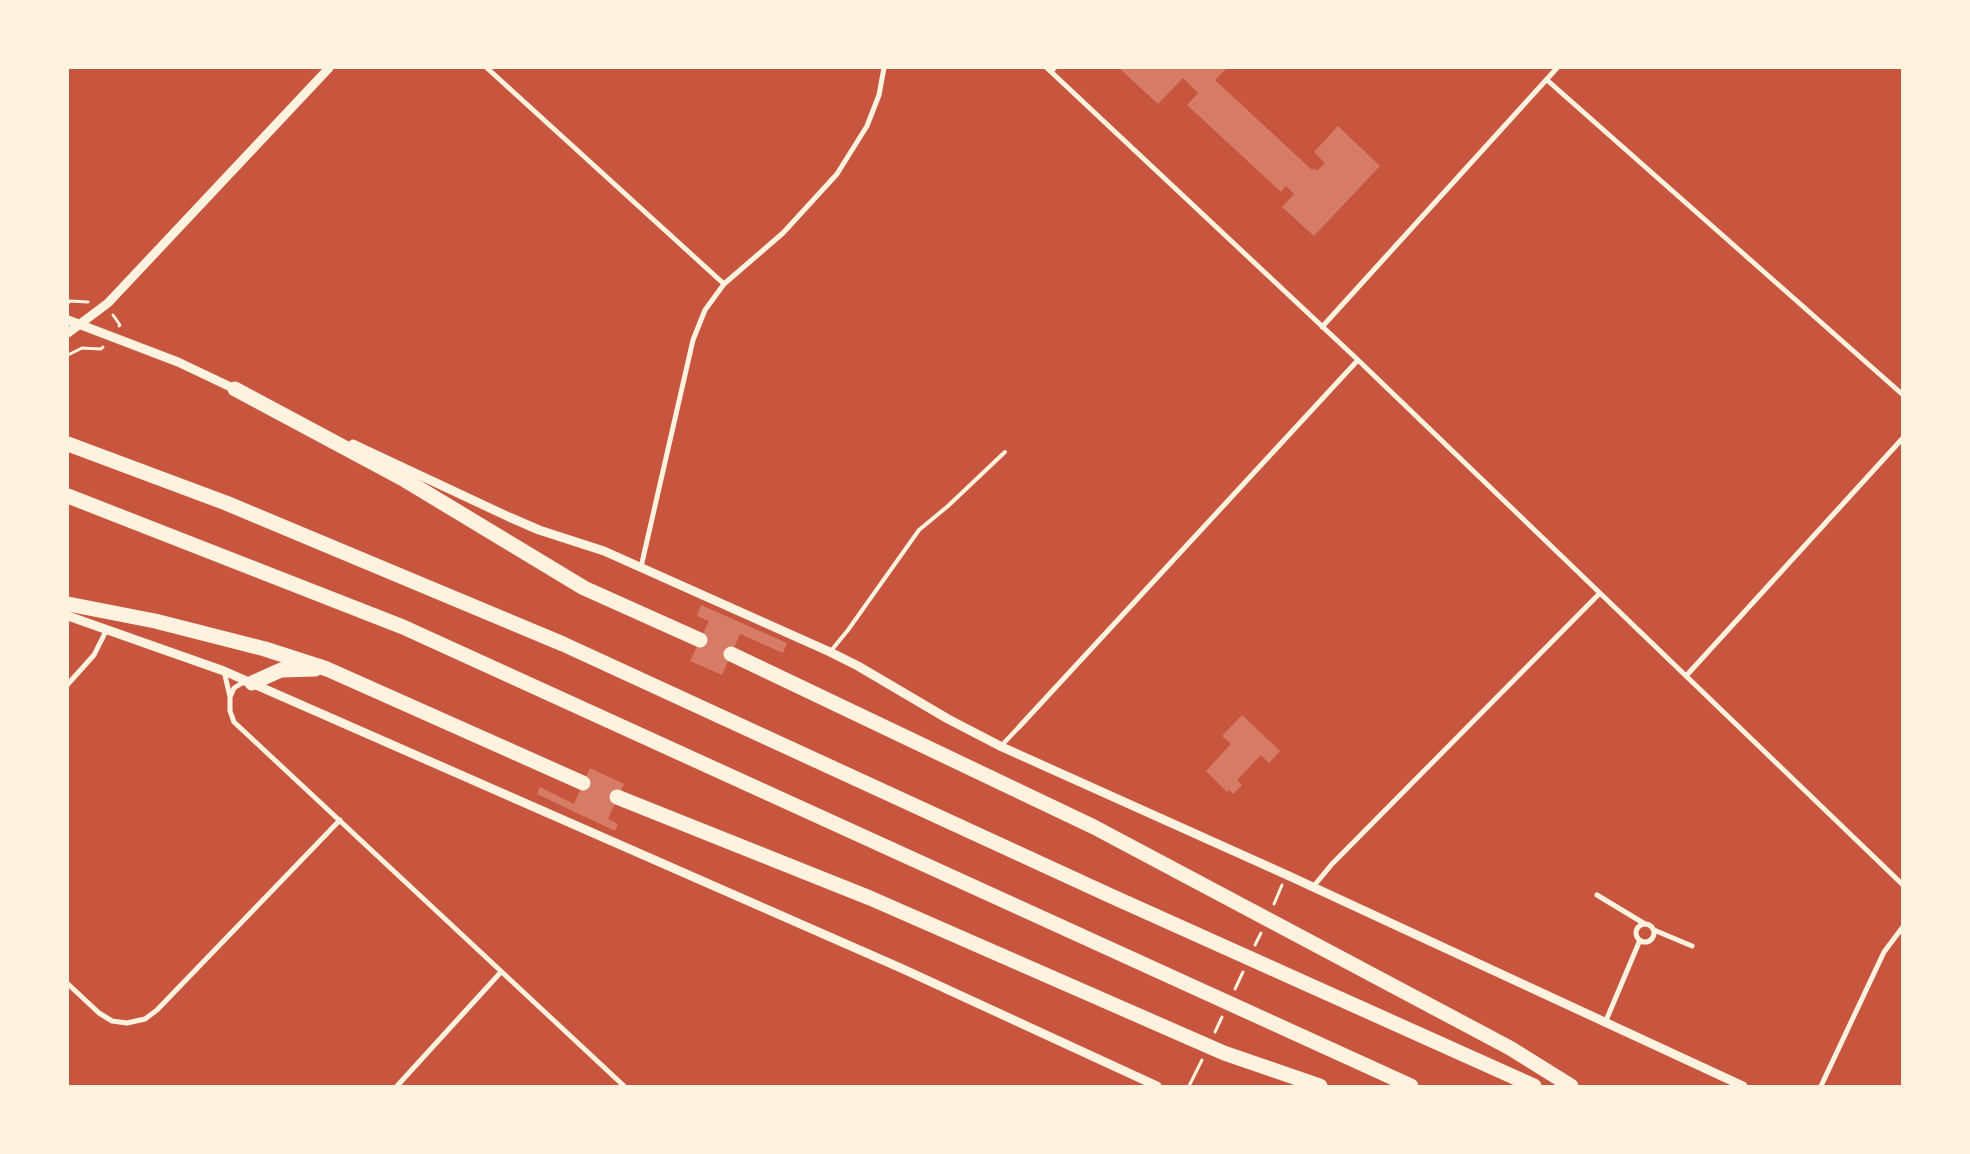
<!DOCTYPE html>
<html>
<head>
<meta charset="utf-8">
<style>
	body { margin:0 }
	#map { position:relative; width:1970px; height:1154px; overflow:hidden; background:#c8553d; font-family:Cabin,sans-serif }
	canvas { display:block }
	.frame { position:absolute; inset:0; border:69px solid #fff3e0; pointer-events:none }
</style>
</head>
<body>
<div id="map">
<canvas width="1970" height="1154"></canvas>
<div class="frame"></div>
</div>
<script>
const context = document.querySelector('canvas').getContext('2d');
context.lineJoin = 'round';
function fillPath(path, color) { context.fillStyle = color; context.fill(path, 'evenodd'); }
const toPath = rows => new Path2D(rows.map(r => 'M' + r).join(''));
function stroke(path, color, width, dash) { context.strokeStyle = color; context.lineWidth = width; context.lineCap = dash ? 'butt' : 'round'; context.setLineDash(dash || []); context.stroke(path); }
const building = toPath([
	[1119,68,1227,68,1215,80,1312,170,1314,168,1317,171,1325,163,1314,152,1338,126,1380,166,1314,236,1282,207,1294,194,1286,186,1281,192,1187,105,1198,93,1183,78,1158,104],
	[701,605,787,643,783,653,740,634,722,675,690,661,709,621,697,616],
	[1242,715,1280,751,1269,763,1261,755,1237,780,1242,785,1233,794,1229,790,1227,792,1206,771,1231,744,1222,736],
	[590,768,624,784,608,819,618,824,615,831,537,794,540,787,574,804]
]);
const path = toPath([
	[68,303,70,301,88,302],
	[113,315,120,325,119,326],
	[68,355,82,348,101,349,103,347],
	[1274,904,1282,885],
	[1255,945,1261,933],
	[1235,989,1243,972],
	[1215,1032,1222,1017],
	[1189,1086,1202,1060]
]);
const service = toPath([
	[1051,72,1055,68],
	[830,652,848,630,919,530,948,506,1005,452]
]);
const pedestrian = toPath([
	[1001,746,1019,727]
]);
const minor = toPath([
	[487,68,724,284],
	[1047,68,1358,360,1902,884],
	[1547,80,1902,394],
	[1322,327,1557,68],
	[641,567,693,340,705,310,724,284,783,233,837,174,867,126,879,95,884,68],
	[224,671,230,697,230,711,234,722,624,1086],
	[1686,676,1902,439],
	[68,684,94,655,106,631],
	[230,697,234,688,242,683,247,683],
	[1019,727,1358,360],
	[1313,887,1332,864,1600,593],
	[1597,895,1645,924],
	'1636 933a9 9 0 1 1 18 0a9 9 0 1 1-18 0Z',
	[1654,930,1692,946],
	[68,984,99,1013,112,1021,127,1023,145,1019,157,1010,340,820],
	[1605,1023,1640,940],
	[397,1086,501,972],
	[1821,1086,1884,952,1902,928]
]);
const tertiary = toPath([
	[68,320,178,362,237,390],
	[68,333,108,303,329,68],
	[353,444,509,517,539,530,604,551,830,652,858,666,948,719,1002,747,1287,875,1743,1086],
	[68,616,224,671,903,969,1157,1086]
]);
const motorway = toPath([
	[235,389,405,480,584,588,700,640],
	[68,444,226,503,563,644,1111,896,1534,1086],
	[68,496,403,627,1411,1086],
	[68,604,155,621,265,649,327,669,583,783],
	[731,654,1094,827,1510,1048,1571,1086],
	[252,683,281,670,315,669],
	[617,797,870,898,1224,1053,1320,1086]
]);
fillPath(building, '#d67c66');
stroke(path, '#fff3e0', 3);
stroke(service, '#fff3e0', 4);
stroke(pedestrian, '#fff3e0', 4.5);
stroke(minor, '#fff3e0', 5);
stroke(tertiary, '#fff3e0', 9);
stroke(motorway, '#fff3e0', 15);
</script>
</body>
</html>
